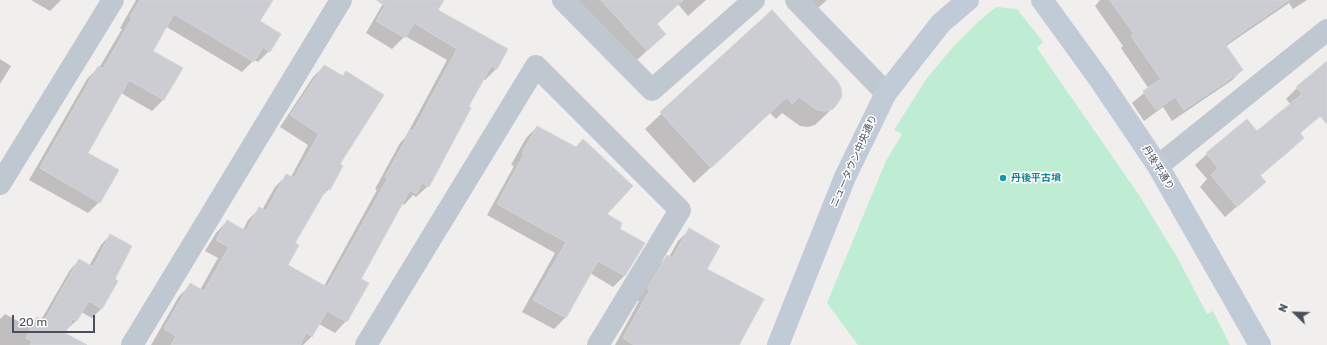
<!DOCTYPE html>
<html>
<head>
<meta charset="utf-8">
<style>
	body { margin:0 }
	#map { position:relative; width:1327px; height:345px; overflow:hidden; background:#f1eeee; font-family:Rubik,sans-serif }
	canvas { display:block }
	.north { position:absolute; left:1275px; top:293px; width:40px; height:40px; -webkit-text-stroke:3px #fff; paint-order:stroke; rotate:293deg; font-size:11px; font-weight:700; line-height:16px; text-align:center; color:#47505b }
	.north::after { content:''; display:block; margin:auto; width:14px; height:18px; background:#47505b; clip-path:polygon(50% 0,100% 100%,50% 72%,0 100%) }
	.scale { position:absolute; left:12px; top:315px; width:83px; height:18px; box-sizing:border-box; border:2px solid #47505b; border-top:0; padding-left:5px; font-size:12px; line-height:14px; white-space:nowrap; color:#47505b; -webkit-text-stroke:3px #fff; paint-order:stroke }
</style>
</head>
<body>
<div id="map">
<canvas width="1327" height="345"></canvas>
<div class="north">N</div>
<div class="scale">20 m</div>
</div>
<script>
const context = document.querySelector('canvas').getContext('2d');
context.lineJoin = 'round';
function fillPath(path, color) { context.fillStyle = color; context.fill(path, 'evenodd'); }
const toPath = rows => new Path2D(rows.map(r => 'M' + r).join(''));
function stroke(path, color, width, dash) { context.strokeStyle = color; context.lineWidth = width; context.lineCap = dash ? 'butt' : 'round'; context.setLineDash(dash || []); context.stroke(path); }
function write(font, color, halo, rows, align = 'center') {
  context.font = font + ' Rubik,"Noto Sans JP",sans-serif'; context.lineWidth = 3; context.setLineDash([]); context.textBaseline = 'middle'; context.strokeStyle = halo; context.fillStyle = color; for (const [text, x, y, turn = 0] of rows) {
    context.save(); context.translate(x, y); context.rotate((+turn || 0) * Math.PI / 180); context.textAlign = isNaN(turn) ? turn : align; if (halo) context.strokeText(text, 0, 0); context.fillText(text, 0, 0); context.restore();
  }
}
const green = toPath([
	[996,7,1017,9,1043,42,1037,48,1139,195,1177,257,1207,314,1213,311,1230,345,858,345,827,303,886,161,902,134,894,130,927,78,953,47,978,22]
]);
const shadow = toPath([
	[31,0,61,0,50,11],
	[136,0,272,0,259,21,269,51,258,62,254,60,242,72,165,26,151,51,163,100,152,111,121,93,87,153,99,202,88,213,29,180,87,79,98,68,99,68,122,29,120,28],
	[385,0,443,0,437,11,496,69,485,80,482,79,428,186,416,197,413,195,404,205,402,203,360,279,346,321,335,333,319,324,312,336,303,345,151,345,179,296,191,285,200,290,218,258,205,251,216,233,227,221,243,230,248,220,259,209,262,210,275,187,287,175,291,177,308,145,280,127,313,77,324,66,342,77,346,72,339,164,329,189,319,199,294,244,287,265,324,286,377,190,375,189,400,143,405,138,447,60,405,36,392,49,366,33],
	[563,0,706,0,688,16,678,4,656,24,652,46,634,63],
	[797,0,827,0,810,15],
	[1100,0,1307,0,1293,9,1289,3,1226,46,1242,70,1231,81,1172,121,1163,107,1144,121,1132,103,1149,89,1121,48,1123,46,1095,6],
	[772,11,838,103,815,125,808,127,800,126,782,113,776,119,770,113,694,183,645,129],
	[0,59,11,66,0,84],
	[1327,63,1327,111,1299,134,1303,138,1292,149,1260,176,1265,182,1225,217,1200,187,1207,179,1195,165,1207,154,1247,120,1257,132,1291,105,1286,99,1297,88],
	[537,127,605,214,618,229,625,275,613,287,590,273,565,318,554,329,522,312,555,253,487,215,514,166,511,165,526,138],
	[690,229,706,269,720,345,615,345,639,301,637,300,656,268,667,256,669,257,678,241],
	[110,235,113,279,102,308,92,318,81,312,76,321,66,330,57,345,0,345,0,319,5,314,29,327,37,319,41,320,70,270,79,260,89,266,101,245]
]);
const building = toPath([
	[140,0,273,0,260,21,281,34,270,52,263,47,254,62,174,14,153,51,183,68,164,100,129,80,88,153,119,170,100,203,40,168,98,66,103,69,132,18,130,17,140,0],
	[376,0,444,0,438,10,508,49,497,69,491,66,469,106,471,108,429,187,422,183,416,194,410,190,361,279,369,283,347,322,327,311,312,337,306,333,300,345,171,345,176,336,164,329,190,283,204,291,229,247,216,240,227,220,246,231,259,207,266,211,286,174,294,178,319,134,290,115,324,65,343,76,346,71,384,95,340,164,343,166,330,190,327,188,295,243,299,245,288,265,327,287,388,178,385,177,411,130,413,131,457,49,414,23,405,38,376,21,385,6,376,0],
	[601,0,683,0,657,24,666,34,647,51,601,0],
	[1110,0,1289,0,1225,44,1243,70,1184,110,1175,97,1156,110,1143,91,1161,79,1131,36,1134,34,1110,0],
	[772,10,838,82,841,88,842,96,838,103,833,109,825,111,817,110,799,97,792,104,787,97,711,168,660,112,772,10],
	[1327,61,1327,124,1320,116,1300,133,1304,138,1260,175,1266,182,1237,207,1211,175,1218,168,1206,153,1247,119,1257,131,1302,94,1296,87,1327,61],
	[537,126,576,147,583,139,633,186,607,214,622,223,620,229,645,243,625,276,598,261,566,318,533,300,566,242,497,204,524,154,522,153,537,126],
	[689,228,720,246,707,269,764,299,739,345,634,345,623,338,650,290,647,288,667,255,672,258,689,228],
	[110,234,132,246,115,279,118,281,102,309,89,301,77,321,73,319,65,333,87,345,30,345,32,341,26,338,37,317,44,321,79,259,93,267,110,234]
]);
const street = toPath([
	[563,0,652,90,754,0],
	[796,0,886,93],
	[1158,166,1327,30],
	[0,184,113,0],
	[132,345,341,0],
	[366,345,536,66,680,210,598,345]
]);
const secondary = toPath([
	[1042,0,1100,80,1158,166,1260,345],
	[778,345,845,177,886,93,941,23,968,0]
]);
const markers = [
	[1003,178,4,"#0f9aa8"]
];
const streetNames = [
	["ニュータウン中央通り",854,161,-66],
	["丹後平通り",1158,168,58]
];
const cultureNames = [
	["丹後平古墳",1011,178]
];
fillPath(green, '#beedd4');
fillPath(shadow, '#0003');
fillPath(building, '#cbcdd3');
stroke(building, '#d2d4da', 1);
stroke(street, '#bfc7d0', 22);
stroke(secondary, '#c1cad7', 22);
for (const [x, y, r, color] of markers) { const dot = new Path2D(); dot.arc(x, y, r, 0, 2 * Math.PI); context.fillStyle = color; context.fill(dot); stroke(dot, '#fff', 1.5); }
write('10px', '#47505b', '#fff', streetNames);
write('bold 10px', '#0d838f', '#fff', cultureNames, 'left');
</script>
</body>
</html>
